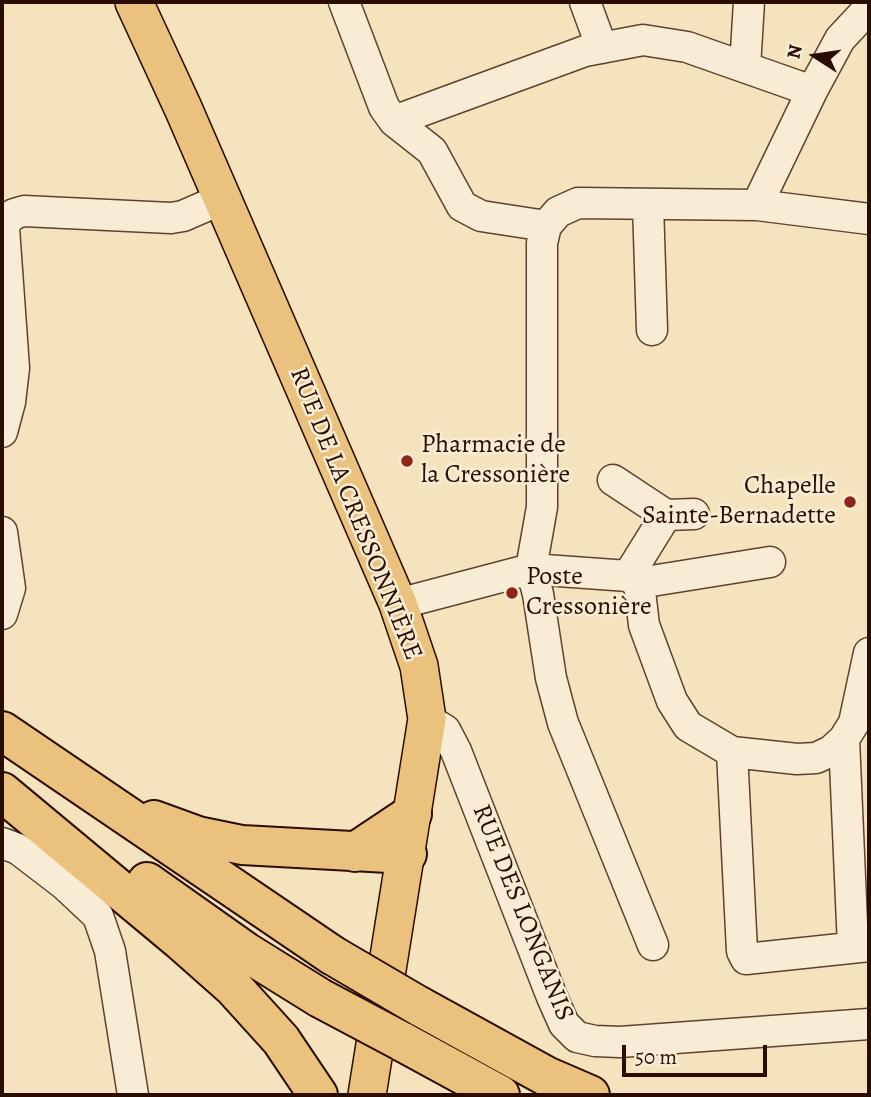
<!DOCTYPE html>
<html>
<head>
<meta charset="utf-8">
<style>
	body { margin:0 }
	#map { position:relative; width:871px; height:1097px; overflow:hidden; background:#f5e3bd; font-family:Alegreya,serif }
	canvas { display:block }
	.frame { position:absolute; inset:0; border:4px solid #2b0d00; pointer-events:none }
	.north { position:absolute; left:780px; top:21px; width:70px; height:70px; -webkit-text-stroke:5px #f8edd4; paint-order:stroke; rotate:282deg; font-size:19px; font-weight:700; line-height:28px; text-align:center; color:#2b0d00 }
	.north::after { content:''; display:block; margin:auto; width:24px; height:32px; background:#2b0d00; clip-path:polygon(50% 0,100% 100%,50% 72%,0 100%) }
	.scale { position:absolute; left:622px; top:1045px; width:145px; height:32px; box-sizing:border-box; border:4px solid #2b0d00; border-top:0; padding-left:9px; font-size:21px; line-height:24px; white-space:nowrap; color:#2b0d00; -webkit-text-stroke:5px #f8edd4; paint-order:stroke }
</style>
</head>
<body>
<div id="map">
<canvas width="871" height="1097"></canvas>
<div class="frame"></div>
<div class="north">N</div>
<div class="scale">50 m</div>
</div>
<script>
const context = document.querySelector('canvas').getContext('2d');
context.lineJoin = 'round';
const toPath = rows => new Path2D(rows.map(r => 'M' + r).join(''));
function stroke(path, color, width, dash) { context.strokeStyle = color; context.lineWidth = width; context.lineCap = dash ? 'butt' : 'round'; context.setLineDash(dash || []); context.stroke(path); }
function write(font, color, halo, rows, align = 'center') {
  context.font = font + ' Alegreya,serif'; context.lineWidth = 5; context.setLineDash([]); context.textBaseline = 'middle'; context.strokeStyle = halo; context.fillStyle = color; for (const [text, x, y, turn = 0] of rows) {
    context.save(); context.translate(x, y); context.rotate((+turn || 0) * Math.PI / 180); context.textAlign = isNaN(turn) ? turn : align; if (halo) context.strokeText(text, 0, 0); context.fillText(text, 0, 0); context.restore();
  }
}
const minor = toPath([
	[344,2,384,107,394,121,432,151,462,206,481,216,546,226],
	[585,2,602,48],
	[745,67,749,2],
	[394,121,585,51,643,40,687,47,812,91],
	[648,204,652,330],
	[757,205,812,91,840,39,869,8],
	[2,432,10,402,14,368,4,228,7,220,14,214,24,211,171,218,183,216,222,199],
	[613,480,666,515,694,514],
	[2,532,10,588,2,614],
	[628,576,666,515],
	[639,583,644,625,672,701,688,726,732,752,797,759,816,758,831,751,844,739,854,723,869,653],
	[639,583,770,562],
	[398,604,531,569,628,576,639,583],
	[427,719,445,730,456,751,552,997,564,1024,577,1037,595,1041,620,1042,869,1024],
	[844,739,853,947],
	[732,752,742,951,746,959,869,946],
	[2,843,18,849,65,885,98,916,110,951,133,1095],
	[653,945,563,723,551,678,538,594,531,569,542,507,542,243,546,226,558,212,578,203,757,205,869,219]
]);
const major = toPath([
	[134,2,183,108,398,604,419,666,427,719,367,1095]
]);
const highway = toPath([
	[2,731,332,955],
	[2,792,181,941,233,987,281,1040,318,1095],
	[154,820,198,836,242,845,407,854],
	[355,852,412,814],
	[147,882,246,952,320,998],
	[419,1006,546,1076,590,1095],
	[401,1041,500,1095]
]);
const highwayBridge = toPath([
	[332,955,419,1006],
	[320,998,401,1041]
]);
const markers = [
	[407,461,7,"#8f2418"],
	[850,502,7,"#8f2418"],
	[512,593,7,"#8f2418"]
];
const poiNames = [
	["Pharmacie de",421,446],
	["la Cressonière",421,476],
	["Chapelle",836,487,"right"],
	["Sainte-Bernadette",836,517,"right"],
	["Poste",526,578],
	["Cressonière",526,608]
];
const streetNames = [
	["RUE DE LA CRESSONNIÈRE",355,514,68],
	["RUE DES LONGANIS",522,913,68]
];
stroke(minor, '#5e422f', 33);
stroke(major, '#2b0d00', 40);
stroke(highway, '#2b0d00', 42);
stroke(minor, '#f8edd4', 30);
stroke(major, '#eac27e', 37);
stroke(highway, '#eac27e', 38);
stroke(highwayBridge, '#2b0d00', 42, []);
stroke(highwayBridge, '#eac27e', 38);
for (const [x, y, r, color] of markers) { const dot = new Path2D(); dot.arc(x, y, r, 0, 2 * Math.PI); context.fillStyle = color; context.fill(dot); stroke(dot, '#f8edd4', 2.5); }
write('26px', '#2b0d00', '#f8edd4', poiNames, 'left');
write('26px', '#2b0d00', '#f8edd4', streetNames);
</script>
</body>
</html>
